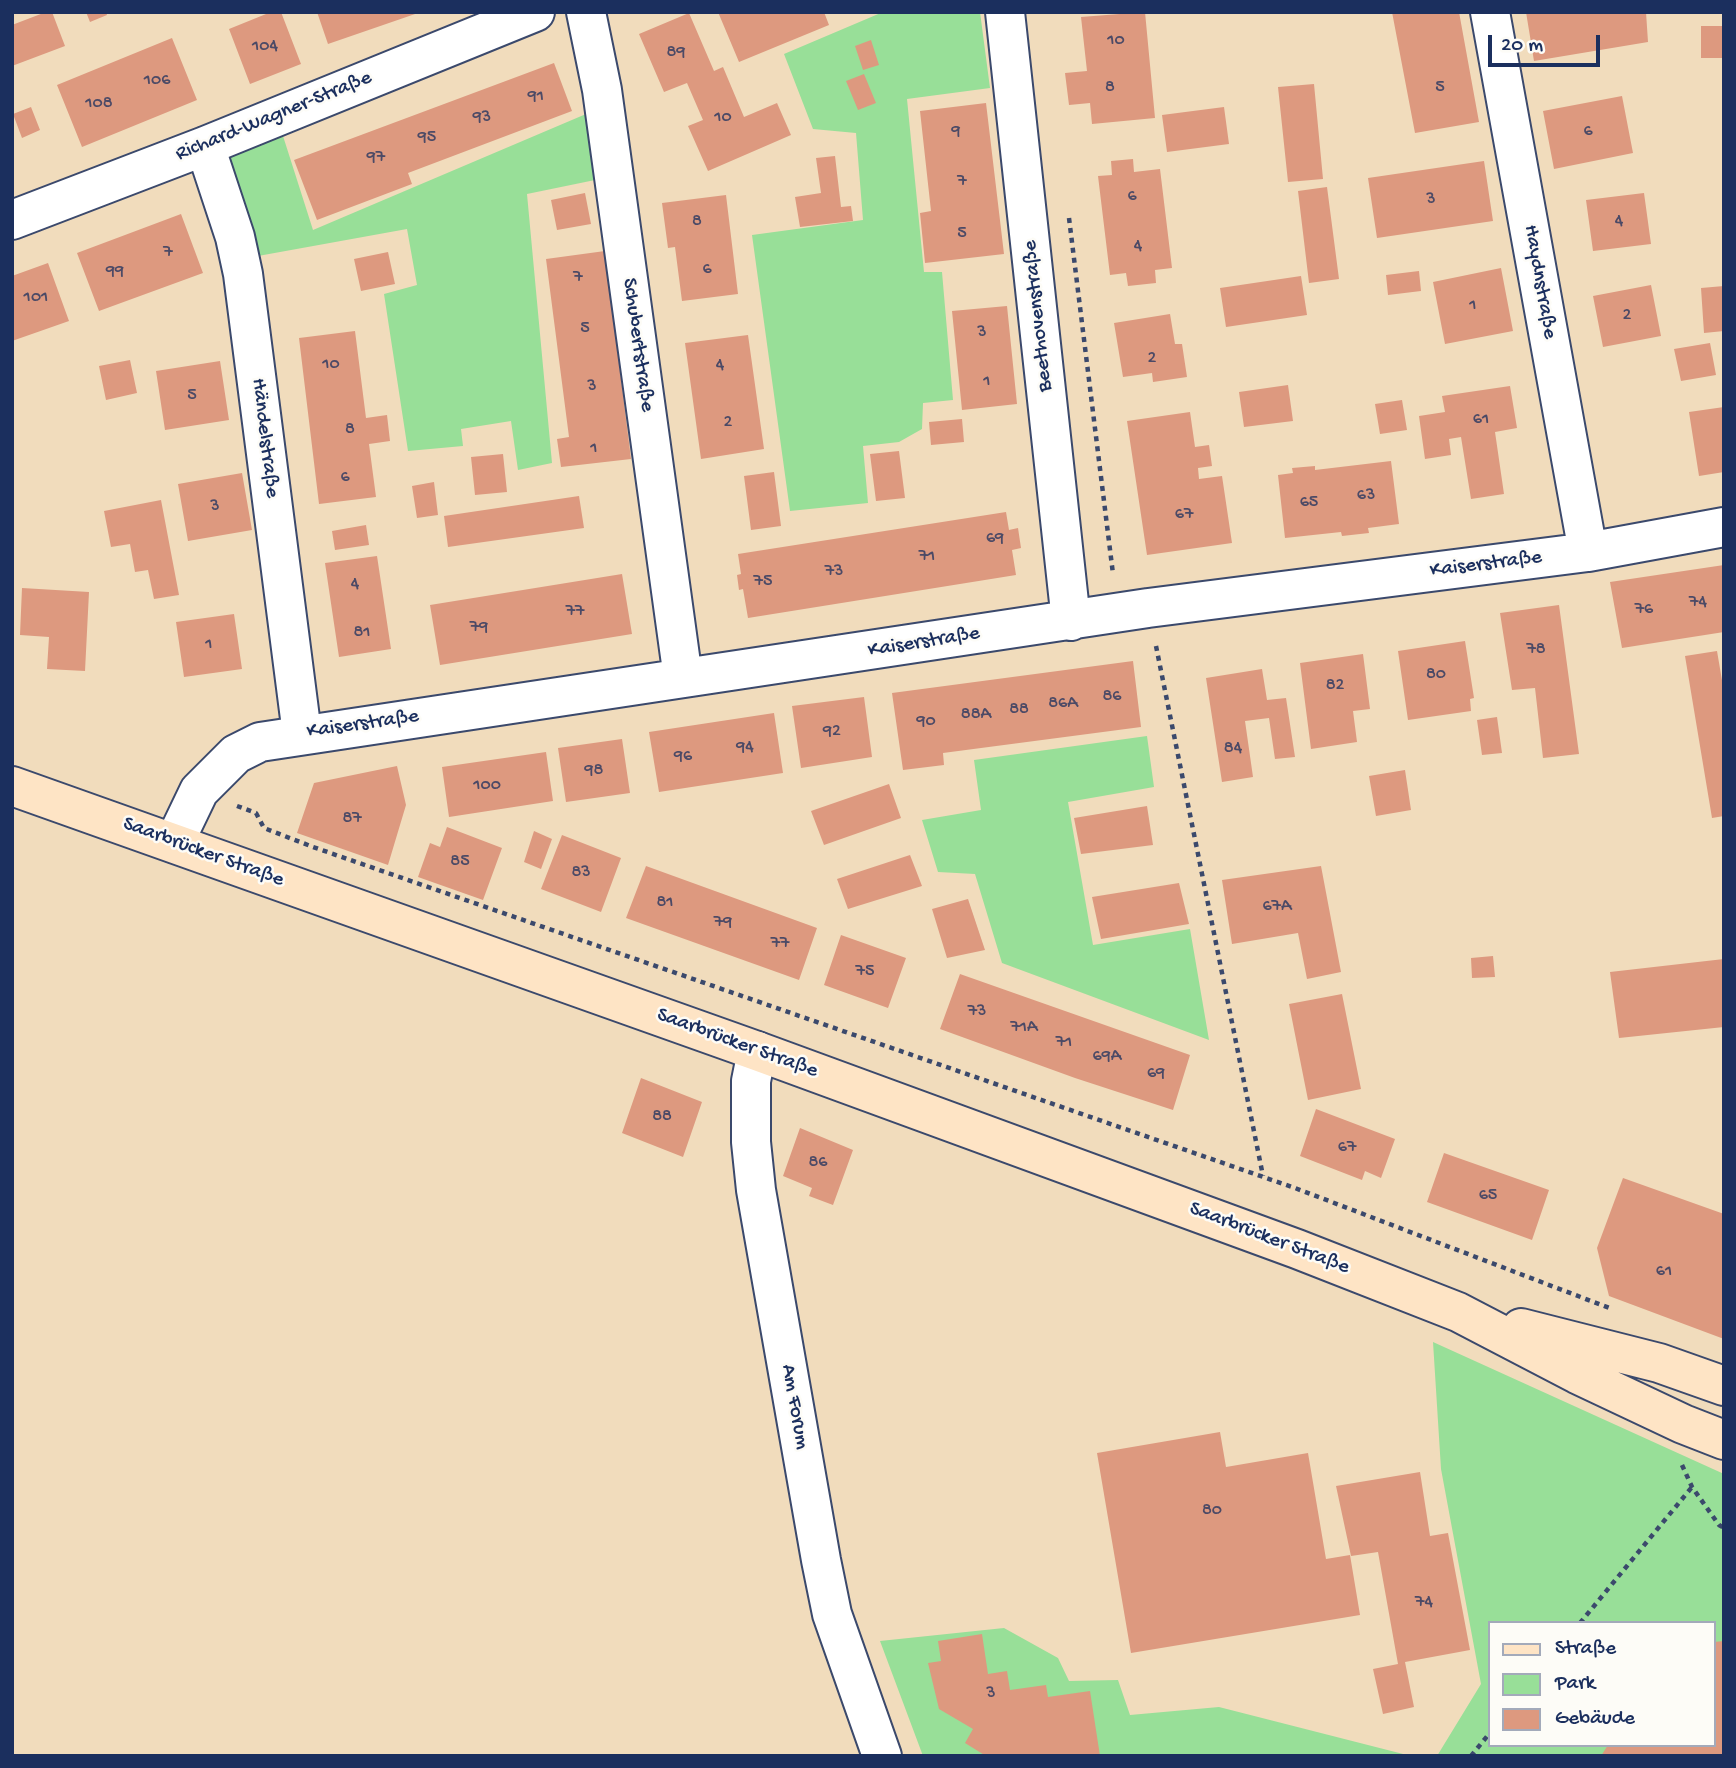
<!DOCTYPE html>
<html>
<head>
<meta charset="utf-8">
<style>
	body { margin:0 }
	#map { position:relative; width:1736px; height:1768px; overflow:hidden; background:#f1dcbc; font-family:"Gochi Hand",sans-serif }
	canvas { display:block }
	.frame { position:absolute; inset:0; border:14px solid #1b2f5e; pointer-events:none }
	.legend { position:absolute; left:1488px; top:1621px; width:228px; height:126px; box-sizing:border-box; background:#fdfcf7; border:2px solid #a3aaba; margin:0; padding:9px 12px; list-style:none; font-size:21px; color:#1b2f5e }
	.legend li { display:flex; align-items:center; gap:14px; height:35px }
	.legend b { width:35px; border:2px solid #a3aaba }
	.scale { position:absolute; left:1488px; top:35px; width:112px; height:32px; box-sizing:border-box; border:4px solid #1b2f5e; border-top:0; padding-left:9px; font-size:21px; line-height:24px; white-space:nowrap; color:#1b2f5e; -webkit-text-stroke:5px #fdfcf7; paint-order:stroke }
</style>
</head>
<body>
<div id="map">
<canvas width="1736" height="1768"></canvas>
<div class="frame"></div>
<ul class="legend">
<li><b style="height:9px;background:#fee4c5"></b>Straße</li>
<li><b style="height:19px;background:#98df98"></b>Park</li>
<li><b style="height:19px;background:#dd997f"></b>Gebäude</li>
</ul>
<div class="scale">20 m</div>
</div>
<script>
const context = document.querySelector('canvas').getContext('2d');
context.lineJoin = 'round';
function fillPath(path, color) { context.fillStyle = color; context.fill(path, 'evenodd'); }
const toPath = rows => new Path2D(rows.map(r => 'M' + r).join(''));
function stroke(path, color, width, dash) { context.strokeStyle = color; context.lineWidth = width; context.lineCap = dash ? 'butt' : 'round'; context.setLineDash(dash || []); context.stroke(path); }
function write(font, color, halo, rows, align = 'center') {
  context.font = font + ' "Gochi Hand",sans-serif'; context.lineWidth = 5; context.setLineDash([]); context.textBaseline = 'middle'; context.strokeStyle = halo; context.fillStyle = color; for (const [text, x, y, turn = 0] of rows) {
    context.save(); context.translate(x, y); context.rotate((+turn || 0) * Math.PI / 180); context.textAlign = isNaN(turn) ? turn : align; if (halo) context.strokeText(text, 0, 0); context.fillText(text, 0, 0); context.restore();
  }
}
const green = toPath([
	[883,12,980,12,990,88,907,99,924,272,942,272,953,400,923,403,922,429,899,442,863,446,868,503,790,511,752,235,863,220,856,133,813,129,784,54],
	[586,114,595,180,527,194,552,463,518,470,511,421,461,429,463,446,408,451,384,294,417,285,407,229,258,256,230,156,283,136,313,230],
	[1147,736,1154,787,1068,802,1093,945,1190,929,1209,1040,1002,963,975,874,938,872,922,820,981,810,974,760],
	[1433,1342,1724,1474,1724,1756,1437,1756,1481,1684,1441,1469],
	[1489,1623,1713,1623,1713,1745,1489,1745],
	[1004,1628,1058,1658,1069,1681,1118,1680,1130,1715,1219,1707,1411,1756,923,1756,880,1641]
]);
const building = toPath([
	[46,12,52,12,65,46,12,66,12,25],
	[86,12,106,12,107,15,90,22],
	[271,12,281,12,301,64,250,84,229,29],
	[317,12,418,12,418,13,328,44],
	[718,12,824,12,829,25,739,62],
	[1145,12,1155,118,1092,124,1090,103,1069,105,1065,73,1087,71,1081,17],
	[1392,12,1459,12,1479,122,1415,133],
	[1526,12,1646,12,1648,42,1534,61],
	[689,13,714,71,723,67,744,117,777,103,791,135,708,171,688,126,703,120,687,83,664,92,639,34],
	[1701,26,1724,26,1724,58,1701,58],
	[172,38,197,100,82,147,57,85],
	[871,40,879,65,863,70,855,46],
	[554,63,572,111,408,173,412,184,317,220,294,160],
	[864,74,876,103,858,110,846,81],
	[1314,84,1323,179,1288,182,1278,87],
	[1622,96,1633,153,1554,169,1543,111],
	[986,103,1004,254,925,263,920,213,931,211,920,111],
	[31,107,40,130,22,138,13,114],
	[1224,107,1229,144,1167,152,1162,115],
	[835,156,841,207,851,206,853,221,800,227,795,197,821,193,816,158],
	[1133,159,1134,172,1160,169,1172,268,1155,270,1156,283,1128,286,1126,273,1110,275,1098,176,1112,175,1111,161],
	[1484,161,1493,221,1377,238,1368,178],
	[1327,187,1339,279,1309,283,1298,191],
	[585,193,591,224,557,230,551,200],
	[1644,193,1651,244,1593,251,1586,200],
	[726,195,738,294,682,301,675,247,668,248,662,203],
	[181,214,203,273,99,311,77,253],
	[605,251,631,459,561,467,557,439,569,437,546,259],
	[388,252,395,284,361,291,354,259],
	[48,263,69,321,12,341,12,276],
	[1501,268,1513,331,1445,344,1433,282],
	[1419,271,1421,291,1388,295,1386,275],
	[1301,276,1307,315,1226,327,1220,288],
	[1651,285,1661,336,1603,347,1593,296],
	[1724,286,1724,331,1704,333,1701,288],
	[1007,306,1017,404,962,410,952,311],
	[1170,314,1175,344,1182,344,1187,377,1153,382,1152,373,1123,377,1114,323],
	[355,331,366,418,387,415,390,441,369,444,376,497,319,504,299,338],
	[748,335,764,449,701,459,685,343],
	[1710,343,1716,375,1681,381,1674,349],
	[130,360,137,393,106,400,99,366],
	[220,361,229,420,165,430,156,371],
	[1288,385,1293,421,1244,427,1239,392],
	[1510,386,1517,428,1495,432,1504,494,1471,499,1461,437,1449,439,1451,455,1425,459,1419,416,1445,412,1442,396],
	[1402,400,1407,430,1380,434,1375,404],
	[1724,407,1724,472,1699,476,1689,412],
	[1190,412,1195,447,1209,445,1212,466,1198,468,1199,479,1222,476,1232,543,1147,555,1127,421],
	[962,419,964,442,931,445,929,422],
	[899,451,905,498,876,501,870,454],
	[503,454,507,492,475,495,471,457],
	[1391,461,1399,524,1368,528,1369,533,1342,536,1341,532,1285,538,1278,475,1293,473,1292,468,1315,466,1315,470],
	[774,472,781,526,751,530,744,476],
	[242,473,252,530,188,541,178,484],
	[434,482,438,515,417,518,412,486],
	[579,496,584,528,448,547,444,516],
	[161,500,179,595,154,599,148,570,135,572,130,544,111,547,104,511],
	[1006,512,1009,530,1018,528,1021,548,1012,550,1016,575,748,618,743,589,739,590,737,575,741,574,738,554],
	[366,525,369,545,335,550,332,531],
	[377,556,391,649,339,657,325,563],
	[1724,565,1724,632,1622,648,1610,582],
	[622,574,632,634,440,665,430,605],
	[22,588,89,592,85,671,47,669,49,637,20,635],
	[1559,605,1579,754,1543,758,1535,688,1512,690,1500,613],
	[234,614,242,669,184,677,176,622],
	[1465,641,1474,698,1470,699,1471,711,1408,720,1398,651],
	[1717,651,1724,692,1724,816,1712,818,1685,656],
	[1363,654,1370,709,1353,711,1357,742,1311,749,1300,663],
	[1133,661,1141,727,943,753,944,765,903,770,892,693],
	[1262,669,1267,700,1286,698,1295,757,1275,759,1269,718,1245,721,1253,777,1222,782,1206,678],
	[864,697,872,757,801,768,792,706],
	[774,713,783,773,659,792,649,732],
	[1497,717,1502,753,1482,755,1477,720],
	[622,739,630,793,566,802,558,748],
	[546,752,553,801,449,817,442,767],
	[397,766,406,805,388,865,297,833,314,783],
	[1405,770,1411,810,1376,816,1369,776],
	[889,784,901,818,824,845,811,811],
	[1147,806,1153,845,1081,854,1074,818],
	[447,827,502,848,483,900,418,877,430,843,440,847],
	[534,831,552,839,541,869,524,862],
	[562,835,621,858,601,912,541,889],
	[910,855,922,886,848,909,837,879],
	[646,866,817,928,799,980,626,918],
	[1321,866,1341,972,1307,979,1298,933,1232,944,1222,880],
	[1179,883,1189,924,1101,939,1092,897],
	[968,899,985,950,947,958,932,909],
	[841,935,906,958,888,1008,824,985],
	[1493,956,1495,977,1472,978,1471,958],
	[1724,959,1724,1027,1619,1038,1610,972],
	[960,974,1190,1055,1173,1110,1075,1078,940,1029],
	[1342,994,1361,1089,1308,1100,1289,1004],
	[641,1078,702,1102,683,1157,622,1133],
	[1316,1109,1395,1139,1381,1178,1365,1171,1362,1180,1300,1156],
	[800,1128,853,1150,833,1205,809,1196,812,1188,783,1176],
	[1444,1153,1549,1190,1532,1240,1427,1202],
	[1623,1178,1724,1214,1724,1339,1609,1296,1597,1248],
	[1220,1432,1226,1467,1308,1453,1326,1559,1350,1555,1360,1615,1131,1653,1097,1453],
	[1420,1472,1430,1536,1448,1533,1470,1650,1405,1662,1414,1707,1383,1714,1373,1669,1398,1664,1378,1552,1351,1556,1336,1486],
	[982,1634,988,1674,1007,1671,1010,1690,1046,1685,1048,1697,1090,1691,1100,1756,986,1756,965,1743,973,1729,939,1709,928,1663,941,1661,938,1641],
	[1724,1641,1724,1756,1601,1756,1608,1745,1713,1745,1713,1667,1716,1667,1714,1642]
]);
const path = toPath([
	[1069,218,1113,574],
	[1156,646,1263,1176],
	[237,806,256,813,264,828,313,847,1295,1188,1612,1309],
	[1682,1465,1692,1487,1719,1525,1724,1528],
	[1580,1623,1692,1487],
	[1471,1756,1489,1734]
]);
const street = toPath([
	[586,12,602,90,683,678],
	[1005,12,1071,621],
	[1490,12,1588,552],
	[205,146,235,237,243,274,302,734],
	[12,220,205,146,535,12],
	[174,843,199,791,236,754,260,742,1148,608,1588,552,1724,527],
	[757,1051,751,1081,751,1142,756,1190,821,1560,832,1614,882,1756]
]);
const secondary = toPath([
	[12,786,757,1051,1297,1249,1458,1312,1577,1374,1683,1424,1724,1440],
	[1521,1328,1659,1363,1724,1386]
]);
const numberNames = [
	["10",1116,41],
	["104",265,47],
	["89",676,53],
	["106",157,81],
	["8",1110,88],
	["5",1440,88],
	["91",536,97],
	["108",99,104],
	["93",482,118],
	["10",723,118],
	["9",956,132],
	["6",1588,132],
	["95",427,138],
	["97",376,158],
	["7",962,182],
	["6",1132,197],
	["3",1431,200],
	["8",697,222],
	["4",1619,222],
	["5",962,234],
	["4",1138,247],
	["7",168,253],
	["6",707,270],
	["99",115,272],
	["7",578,278],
	["101",36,298],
	["1",1473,306],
	["2",1627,316],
	["5",585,329],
	["3",982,333],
	["2",1152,359],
	["10",331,365],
	["4",720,366],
	["1",987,382],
	["3",592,387],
	["5",192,396],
	["61",1481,420],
	["2",728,423],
	["8",350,430],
	["1",594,449],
	["6",345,478],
	["63",1366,496],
	["65",1309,503],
	["3",215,507],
	["67",1184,515],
	["69",995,539],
	["71",927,557],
	["73",834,572],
	["75",763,582],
	["4",355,585],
	["74",1698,603],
	["76",1644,610],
	["77",575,612],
	["79",479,628],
	["81",362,633],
	["1",209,645],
	["78",1536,650],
	["80",1436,675],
	["82",1335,686],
	["86",1112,697],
	["86A",1063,704],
	["88",1019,710],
	["88A",976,715],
	["90",926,722],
	["92",832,732],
	["94",745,748],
	["84",1233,749],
	["96",683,757],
	["98",594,771],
	["100",487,786],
	["87",352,819],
	["85",460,862],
	["83",581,873],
	["81",665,903],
	["67A",1277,907],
	["79",723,923],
	["77",780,944],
	["75",865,972],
	["73",977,1012],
	["71A",1024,1028],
	["71",1064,1043],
	["69A",1107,1057],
	["69",1156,1074],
	["88",662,1117],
	["67",1347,1148],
	["86",818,1163],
	["65",1488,1196],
	["61",1664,1272],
	["80",1212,1511],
	["74",1424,1603],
	["3",991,1694]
];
const streetNames = [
	["Richard-Wagner-Straße",274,117,-22],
	["Haydnstraße",1539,282,80],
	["Beethovenstraße",1039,316,-96],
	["Schubertstraße",637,345,82],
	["Händelstraße",264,438,83],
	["Kaiserstraße",1486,565,-7],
	["Kaiserstraße",924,643,-9],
	["Kaiserstraße",363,725,-8],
	["Saarbrücker Straße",203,853,20],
	["Saarbrücker Straße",737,1044,20],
	["Saarbrücker Straße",1269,1239,21],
	["Am Forum",794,1407,80]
];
fillPath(green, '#98df98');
fillPath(building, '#dd997f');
stroke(street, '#3b496c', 42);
stroke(secondary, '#3b496c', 42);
stroke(path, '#3b496c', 4.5, [5, 5]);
stroke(street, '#fff', 38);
stroke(secondary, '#fee4c5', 38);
write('18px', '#4c4a66', null, numberNames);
write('21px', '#1b2f5e', '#fdfcf7', streetNames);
</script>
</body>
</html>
